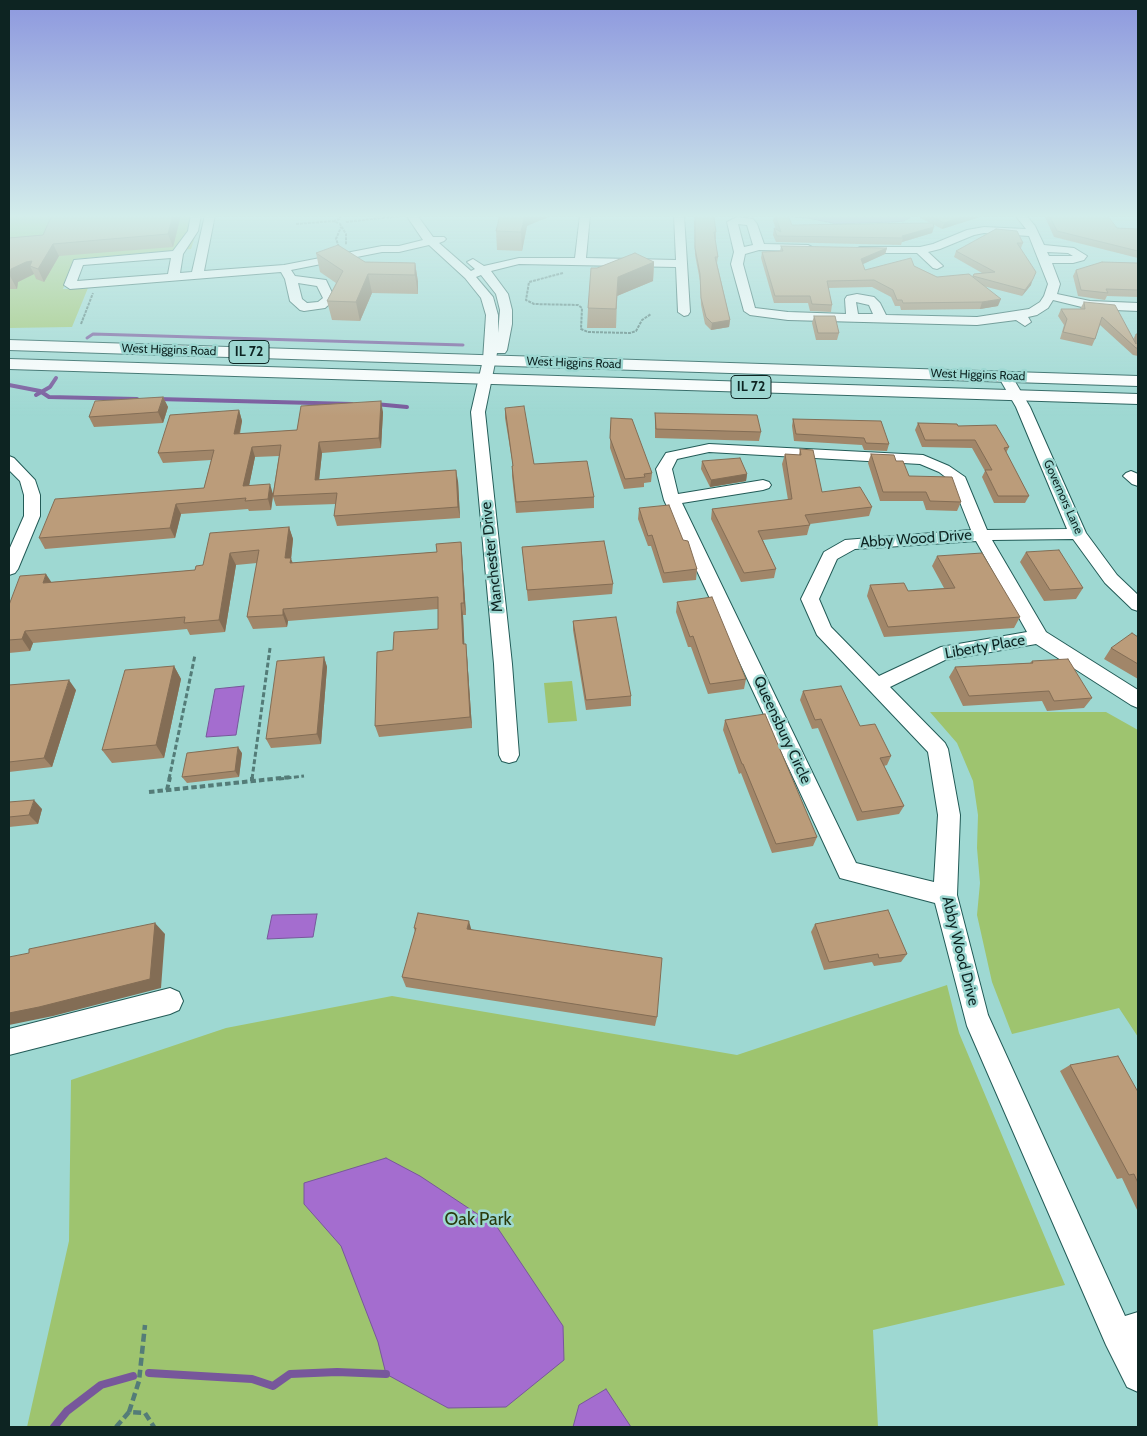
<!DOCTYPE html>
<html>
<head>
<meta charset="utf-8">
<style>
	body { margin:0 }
	#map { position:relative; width:1147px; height:1436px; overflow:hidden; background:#9ed8d2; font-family:Cabin,sans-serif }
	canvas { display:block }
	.frame { position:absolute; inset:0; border:10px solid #0d2422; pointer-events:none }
</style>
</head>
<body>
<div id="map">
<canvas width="1147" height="1436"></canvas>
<div class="frame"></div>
</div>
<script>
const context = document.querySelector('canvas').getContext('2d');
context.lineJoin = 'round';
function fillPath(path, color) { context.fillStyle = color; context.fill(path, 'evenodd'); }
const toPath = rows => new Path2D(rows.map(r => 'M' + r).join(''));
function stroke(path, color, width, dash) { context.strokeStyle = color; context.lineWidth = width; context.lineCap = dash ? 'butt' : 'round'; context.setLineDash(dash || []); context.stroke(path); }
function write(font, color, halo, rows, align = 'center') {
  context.font = font + ' Cabin,sans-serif'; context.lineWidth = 5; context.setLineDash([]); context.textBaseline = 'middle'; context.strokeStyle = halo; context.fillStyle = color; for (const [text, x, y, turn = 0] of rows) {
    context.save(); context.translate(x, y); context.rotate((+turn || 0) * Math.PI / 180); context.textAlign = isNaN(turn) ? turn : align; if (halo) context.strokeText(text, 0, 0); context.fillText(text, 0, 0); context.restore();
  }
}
const green = toPath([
	[9,215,202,215,191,249,75,259,63,289,88,288,72,327,9,328],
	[572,681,577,721,548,723,544,683],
	[930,712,1106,712,1138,730,1138,1037,1119,1008,1012,1034,992,982,977,915,980,883,977,848,978,815,973,781,957,743],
	[947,985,959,1033,1065,1285,873,1330,878,1427,27,1427,69,1241,71,1080,226,1028,392,996,737,1055]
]);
const water = toPath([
	[763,215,914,215,904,221,894,222,837,224,808,218,763,215],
	[244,686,236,735,206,737,215,689,244,686],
	[317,914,313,937,267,939,272,915,317,914],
	[386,1158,420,1176,497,1227,563,1326,564,1360,506,1407,448,1408,386,1374,378,1342,341,1246,304,1204,304,1183,386,1158],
	[606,1389,631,1427,573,1427,579,1405,606,1389]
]);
const streamFar2 = toPath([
	[87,338,93,334,463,345]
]);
const streamFar1 = toPath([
	[9,385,40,391,49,397,137,399],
	[36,395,50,387,56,378],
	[158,399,352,404],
	[375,404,407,407]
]);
const stream = toPath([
	[149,1373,252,1379,273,1386,290,1374,337,1372,386,1374],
	[54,1427,67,1411,101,1385,133,1376]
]);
const pathFar3 = toPath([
	[340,215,340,219,334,221,340,224,346,234,346,245],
	[346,222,400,216],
	[296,224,334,221],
	[339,247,336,239,341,227],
	[563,273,529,282,526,300,534,304,578,305,582,308,581,329,588,332,630,333,636,331,642,320,651,314],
	[81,324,93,293]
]);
const pathFar2 = toPath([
	[169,779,195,655],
	[252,779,270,648],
	[279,779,304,776]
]);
const pathFar1 = toPath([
	[252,781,252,777],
	[167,790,170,777],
	[149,792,291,777]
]);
const path = toPath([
	[129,1412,139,1381,145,1325],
	[116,1427,129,1412,145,1413,154,1427]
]);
const minor = toPath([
	[191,215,201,215,198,231,183,254,180,273,192,272,205,215,215,215,204,271,284,265,382,246,399,246,423,240,406,215,417,215,433,237,444,237,446,239,444,241,439,243,471,271,475,269,467,262,473,259,484,266,519,258,575,258,580,215,590,215,586,258,676,260,674,215,684,215,690,312,688,315,684,316,678,312,676,267,519,264,491,271,508,294,512,310,512,324,507,350,505,353,497,353,485,412,512,664,519,755,516,761,509,763,502,761,499,755,494,664,471,412,483,360,486,315,481,298,465,278,429,245,399,252,382,252,291,270,295,276,326,280,335,299,325,308,304,311,300,310,290,301,285,279,281,272,70,289,64,285,74,260,173,251,188,231,191,215],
	[171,258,168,274,77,281,83,265,171,258],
	[481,275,496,294,500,310,498,333,498,315,493,297,476,277,481,275],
	[298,283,317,286,323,298,318,302,307,303,302,299,298,283],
	[1015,215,1026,215,1035,226,1044,245,1074,248,1087,256,1084,260,1073,263,1052,263,1060,284,1057,294,1090,301,1138,303,1138,311,1090,309,1053,300,1048,308,1037,315,1028,317,1031,322,1025,326,1016,320,977,325,788,320,750,315,744,311,731,264,734,252,727,222,737,217,753,219,757,224,764,244,808,245,814,248,808,251,759,250,745,254,743,264,755,308,788,312,846,314,845,299,847,296,857,294,874,297,880,303,886,315,977,317,1029,309,1040,302,1044,296,1048,284,1029,236,984,233,974,235,940,249,928,252,943,266,937,269,933,268,917,253,860,253,854,250,860,247,920,247,933,244,967,230,984,227,1026,229,1015,215],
	[738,224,747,225,753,245,744,247,738,224],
	[1047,252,1068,253,1073,256,1049,256,1047,252],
	[856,302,869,305,873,314,858,314,856,302],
	[1005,372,1010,373,1030,407,1086,533,1117,575,1138,595,1138,611,1132,609,1105,583,1073,539,992,540,1046,632,1138,690,1138,708,1131,705,1036,644,945,660,890,687,945,743,948,749,960,815,957,895,988,1015,1125,1316,1138,1312,1138,1392,1127,1387,1106,1345,967,1026,935,903,840,878,664,500,656,469,666,453,709,444,923,455,949,466,965,477,987,530,1067,529,1016,407,998,376,1005,372],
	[709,452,920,464,939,472,952,482,971,530,845,540,824,552,801,599,817,635,928,752,938,815,934,882,856,863,682,503,763,490,769,488,771,485,769,482,763,480,678,494,672,469,677,459,709,452],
	[976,541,1027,632,941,647,879,676,831,627,819,599,837,559,855,549,976,541],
	[9,456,14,458,35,480,40,495,40,516,18,569,15,573,9,575,9,550,24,516,24,495,20,481,9,470,9,456],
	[1131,471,1138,474,1138,486,1132,484,1123,476,1126,473,1131,471],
	[170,988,179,992,183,1001,179,1010,170,1014,9,1055,9,1029,170,988]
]);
const major = toPath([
	[9,340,1138,376,1138,386,9,350,9,340],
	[9,359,1138,394,1138,404,9,369,9,359]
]);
const wall = toPath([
	[52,215,181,215,173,247,59,256,44,282,36,279,34,274,18,282,17,289,9,289,9,238,43,235],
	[695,215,717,215,714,220,716,232,716,239,715,239,718,257,717,263,730,320,729,327,711,330,705,324,701,305,700,281,695,255,694,222],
	[774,215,792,225,930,223,920,218,921,215,986,215,942,229,934,225,932,233,902,242,901,245,776,242,773,235,774,228,776,230,773,221],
	[1044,215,1107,215,1117,228,1138,229,1138,258,1054,237],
	[527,226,522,251,497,250,496,231],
	[996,229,1023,243,1021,248,1031,285,1022,296,983,286,998,306,980,309,901,310,900,306,895,306,891,297,872,287,828,288,832,305,831,312,810,311,808,303,774,303,761,258,762,252,780,251,781,246,887,248,885,254,862,264,865,270,914,266,937,277,972,277,974,274,982,273,954,257,956,251],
	[316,253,365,262,415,263,418,282,418,294,372,293,360,321,332,320,327,301,336,283,320,272],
	[654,262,653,281,617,296,616,328,587,328,588,308,597,268],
	[1138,265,1138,297,1107,296,1105,300,1078,296,1073,276,1076,270],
	[1084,302,1133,339,1136,334,1138,334,1138,356,1133,355,1100,325,1095,339,1092,346,1060,339,1064,325,1058,316,1061,309,1080,309],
	[814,316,839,333,837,340,816,340,812,323],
	[163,397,168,407,163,423,94,427,89,417],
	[505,408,534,464,594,497,594,508,516,513,512,476,512,466,513,466,505,418],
	[239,410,242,421,240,434,297,430,383,412,381,448,322,453,319,480,458,481,460,518,337,526,334,516,336,504,276,506,273,497,271,510,249,511,248,509,181,514,175,538,45,549,39,538,204,488,211,460,163,463,158,453],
	[279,456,273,493,249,485,255,457],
	[655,413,761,432,759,441,655,438],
	[611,418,652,473,651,482,644,483,644,487,624,489,610,448],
	[793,419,889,444,887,451,864,450,862,445,794,441,792,426],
	[918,423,958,426,1009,447,1006,453,1029,496,1025,503,994,503,982,477,985,471,972,448,922,447,915,430],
	[800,449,822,492,872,507,869,516,810,524,807,535,763,540,776,569,774,578,741,582,711,519,712,509,788,500,782,464,785,454,799,455],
	[871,454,896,461,909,476,961,502,957,511,926,510,923,501,880,501,868,463],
	[702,461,747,474,746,481,710,487,701,469],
	[639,508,683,540,697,569,696,580,663,583,651,546,648,546,638,519],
	[289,527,293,539,291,559,293,563,437,552,461,542,462,554,466,615,463,615,464,644,467,656,472,728,379,737,375,726,393,650,438,629,438,609,288,621,287,627,253,629,247,617,257,563,236,565,225,632,190,635,187,629,33,643,30,651,9,653,9,605,52,582,195,570,203,565],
	[522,547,613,584,612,594,528,601],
	[1026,552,1083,588,1076,599,1044,601,1020,562],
	[937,556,1020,617,1014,628,884,637,867,596,870,585,908,591,944,588,932,566],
	[677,602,746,679,744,689,708,694,691,647,688,647,676,612],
	[573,621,631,696,631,706,586,710,573,630],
	[1138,637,1138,679,1104,659,1111,648],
	[324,657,327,667,321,744,271,748,266,739],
	[1032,661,1092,698,1084,708,1047,711,1042,701,963,706,949,677,955,667,1030,663],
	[174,666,181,679,164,758,112,763,102,750],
	[9,685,76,690,52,767,9,772],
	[803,691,860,726,891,756,887,765,884,766,904,806,899,814,857,821,818,728,812,729,800,700],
	[725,720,817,837,813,846,772,853,741,773,739,774,723,730],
	[242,753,239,777,187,783,182,777],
	[9,802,42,809,38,824,9,827],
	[815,924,907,954,901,962,874,966,872,962,824,970,811,932],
	[414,928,471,929,657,1017,655,1026,406,987,402,977,415,932],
	[1070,1065,1138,1092,1138,1212,1122,1178,1117,1179,1060,1071]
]);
const shadedWall = toPath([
	[173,215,181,215,173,247,168,234],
	[525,215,554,215,527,226,522,251,521,232],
	[968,215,986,215,942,229,944,223],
	[934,227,932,233,902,242,903,238,902,236],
	[53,244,59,256,44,282,38,269],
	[887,248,885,254,859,266,861,259],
	[32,261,30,266,34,274,18,282,17,289,10,276,11,269,26,262],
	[654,262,653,281,617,296,616,328,618,277],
	[415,263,418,282,418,294,415,275],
	[368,274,372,293,360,321,356,302],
	[1033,279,1031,285,1022,296,1025,290],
	[1001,299,998,306,980,309,982,302],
	[730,320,729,327,711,330,712,323],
	[163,397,168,407,163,423,158,412],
	[381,401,383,412,381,448,379,438],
	[239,410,242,421,237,444,234,434],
	[319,442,322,453,318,490,315,480],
	[252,447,255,457,247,496,243,486],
	[456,470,458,481,460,518,458,507],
	[747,474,746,481,710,487,711,480],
	[270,484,273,494,271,510,268,499],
	[176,504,181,514,175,538,170,528],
	[289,527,293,539,291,559,295,570,285,558],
	[461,542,462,554,466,615,464,603],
	[230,553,236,565,225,632,219,620],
	[46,574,54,586,43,583],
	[461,603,463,615,465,656,463,644],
	[283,609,288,621,287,627,283,615],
	[25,631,33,643,30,651,22,639],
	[466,644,467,656,472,728,470,717],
	[324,657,327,667,321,744,317,734],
	[174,666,181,679,164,758,156,745],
	[69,680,76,690,52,767,44,758],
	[238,747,242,753,239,777,235,771],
	[34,800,42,809,38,824,29,815],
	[469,921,472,932,467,929],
	[155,923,165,934,161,988,53,1016,9,1025,9,1013]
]);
const building = toPath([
	[52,215,173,215,168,234,53,244,38,269,30,266,32,261,26,262,11,269,10,276,9,276,9,238,43,235,52,215],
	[500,215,525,215,521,232,496,231,500,215],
	[695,215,714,215,714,217,716,232,714,232,718,257,715,257,730,320,712,323,706,317,701,298,700,274,695,248,695,215],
	[775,215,788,215,792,225,933,223,934,227,902,236,903,238,777,236,774,228,781,232,775,215],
	[929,215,968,215,944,223,929,215],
	[1049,215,1107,215,1117,228,1138,229,1138,251,1057,231,1049,215],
	[996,229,1017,231,1023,243,1017,243,1036,272,1033,279,1025,290,973,276,974,274,995,272,956,251,996,229],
	[338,245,365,262,415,263,415,275,368,274,356,302,327,301,343,271,316,253,338,245],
	[781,246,887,248,861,259,865,270,911,258,914,266,937,277,969,274,1001,299,982,302,903,303,902,300,897,300,893,290,874,280,827,281,832,305,812,304,810,296,775,296,762,252,783,251,781,246],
	[635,253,654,262,618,277,616,309,588,308,591,268,597,268,635,253],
	[1102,262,1137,263,1138,265,1138,290,1106,289,1108,293,1081,290,1076,270,1102,262],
	[1084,302,1115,305,1136,344,1136,334,1138,334,1138,348,1136,348,1102,317,1095,339,1063,332,1067,319,1061,309,1085,309,1084,302],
	[814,316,835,316,839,333,818,333,814,316],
	[163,397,158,412,89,417,95,401,163,397],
	[381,401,379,438,319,442,315,480,456,470,458,507,334,516,337,493,273,496,281,445,252,447,243,486,270,484,268,499,245,501,246,498,176,504,170,528,39,538,55,499,204,488,214,450,158,453,170,415,239,410,234,434,297,430,301,406,381,401],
	[524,406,534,464,587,461,594,497,516,502,512,466,513,466,505,408,524,406],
	[655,413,757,415,761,432,656,429,655,413],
	[611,418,632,419,652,473,644,474,645,477,625,479,610,438,611,418],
	[793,419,881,421,889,444,866,443,864,438,796,434,793,419],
	[918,423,957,424,958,426,996,425,1009,447,1004,448,1029,496,998,496,985,470,992,470,975,440,925,440,918,423],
	[800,449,813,450,822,492,860,487,872,507,805,515,810,525,758,531,776,569,744,573,712,509,792,499,785,454,801,455,800,449],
	[871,454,894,455,896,461,903,461,909,476,952,477,961,502,930,501,926,492,883,492,871,454],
	[740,458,747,474,711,480,702,461,740,458],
	[669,505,683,540,688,541,697,569,664,573,652,535,648,536,639,508,669,505],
	[289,527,285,558,291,558,290,563,437,552,436,544,461,542,464,603,461,603,463,644,466,644,470,717,375,726,377,652,393,650,394,632,438,629,438,597,283,609,283,615,247,617,259,550,230,553,219,620,184,623,185,617,25,631,22,639,9,640,9,605,20,576,46,574,43,583,195,570,196,566,203,565,210,533,289,527],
	[604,541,613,584,527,590,522,547,604,541],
	[1059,550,1083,588,1050,590,1026,552,1059,550],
	[982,553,1020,617,888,627,870,585,904,583,908,591,955,588,937,556,982,553],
	[712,597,746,679,710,684,693,636,690,637,677,602,712,597],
	[616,617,631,696,586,700,573,621,616,617],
	[1132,633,1138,637,1138,664,1111,648,1132,633],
	[324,657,317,734,266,739,277,661,324,657],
	[1068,659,1092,698,1054,701,1049,691,969,696,955,667,1033,663,1032,661,1068,659],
	[174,666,156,745,102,750,125,670,174,666],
	[69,680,44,758,9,762,9,685,69,680],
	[841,686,860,726,875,724,891,756,880,758,904,806,862,812,821,719,815,720,803,691,841,686],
	[765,714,817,837,776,844,743,764,742,764,725,720,765,714],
	[238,747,235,771,182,777,187,753,238,747],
	[34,800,29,815,9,817,9,802,34,800],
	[888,910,907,954,879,958,878,954,829,962,815,924,888,910],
	[418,913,469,921,467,929,662,958,657,1017,402,977,416,928,414,928,418,913],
	[155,923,150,979,39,1007,9,1013,9,957,29,953,29,949,155,923],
	[1118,1056,1138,1092,1138,1183,1134,1174,1129,1175,1070,1065,1118,1056]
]);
const farStreetnames = [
	["West Higgins Road",169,350,2],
	["West Higgins Road",574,363,2],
	["West Higgins Road",978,375,2],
	["Governors Lane",1063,497,66]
];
const shields = [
	[249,352,40],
	[751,387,40]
];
const shieldNames = [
	["IL 72",249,352],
	["IL 72",751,387]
];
const streetNames = [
	["Abby Wood Drive",916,539,-4],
	["Manchester Drive",492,557,-96],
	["Liberty Place",985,647,-10],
	["Queensbury Circle",782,730,65],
	["Abby Wood Drive",960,951,76]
];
const nearParknames = [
	["Oak Park",478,1220]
];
fillPath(green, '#9ec46f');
fillPath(water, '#a46dcf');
stroke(water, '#77579b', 1);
stroke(streamFar2, '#77579b', 3);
stroke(streamFar1, '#77579b', 4);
stroke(stream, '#77579b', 8);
stroke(minor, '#225b57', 2);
stroke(major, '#225b57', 2);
stroke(pathFar3, '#547c78', 2, [3, 1]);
stroke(pathFar2, '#547c78', 3, [5, 2.5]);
stroke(pathFar1, '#547c78', 4, [5.5, 3]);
stroke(path, '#547c78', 4.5, [8, 4]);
fillPath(minor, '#fff');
fillPath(major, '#fff');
fillPath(wall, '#a18669');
fillPath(shadedWall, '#836d55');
fillPath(building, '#bb9c7a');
stroke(building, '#836d55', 1);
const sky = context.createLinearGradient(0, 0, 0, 416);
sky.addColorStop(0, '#8d98de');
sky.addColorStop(0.52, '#d3edeb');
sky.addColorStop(1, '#d3edeb00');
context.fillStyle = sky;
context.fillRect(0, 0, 1147, 416);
write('12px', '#0d2422', '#9ed8d2', farStreetnames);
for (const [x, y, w] of shields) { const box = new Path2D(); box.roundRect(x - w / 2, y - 11.5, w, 23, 4); context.fillStyle = '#9ed8d2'; context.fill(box); stroke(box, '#0d2422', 1); }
write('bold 14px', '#0d2422', null, shieldNames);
write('15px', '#0d2422', '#9ed8d2', streetNames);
write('18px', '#293b0d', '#9ed8d2', nearParknames);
</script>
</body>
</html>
